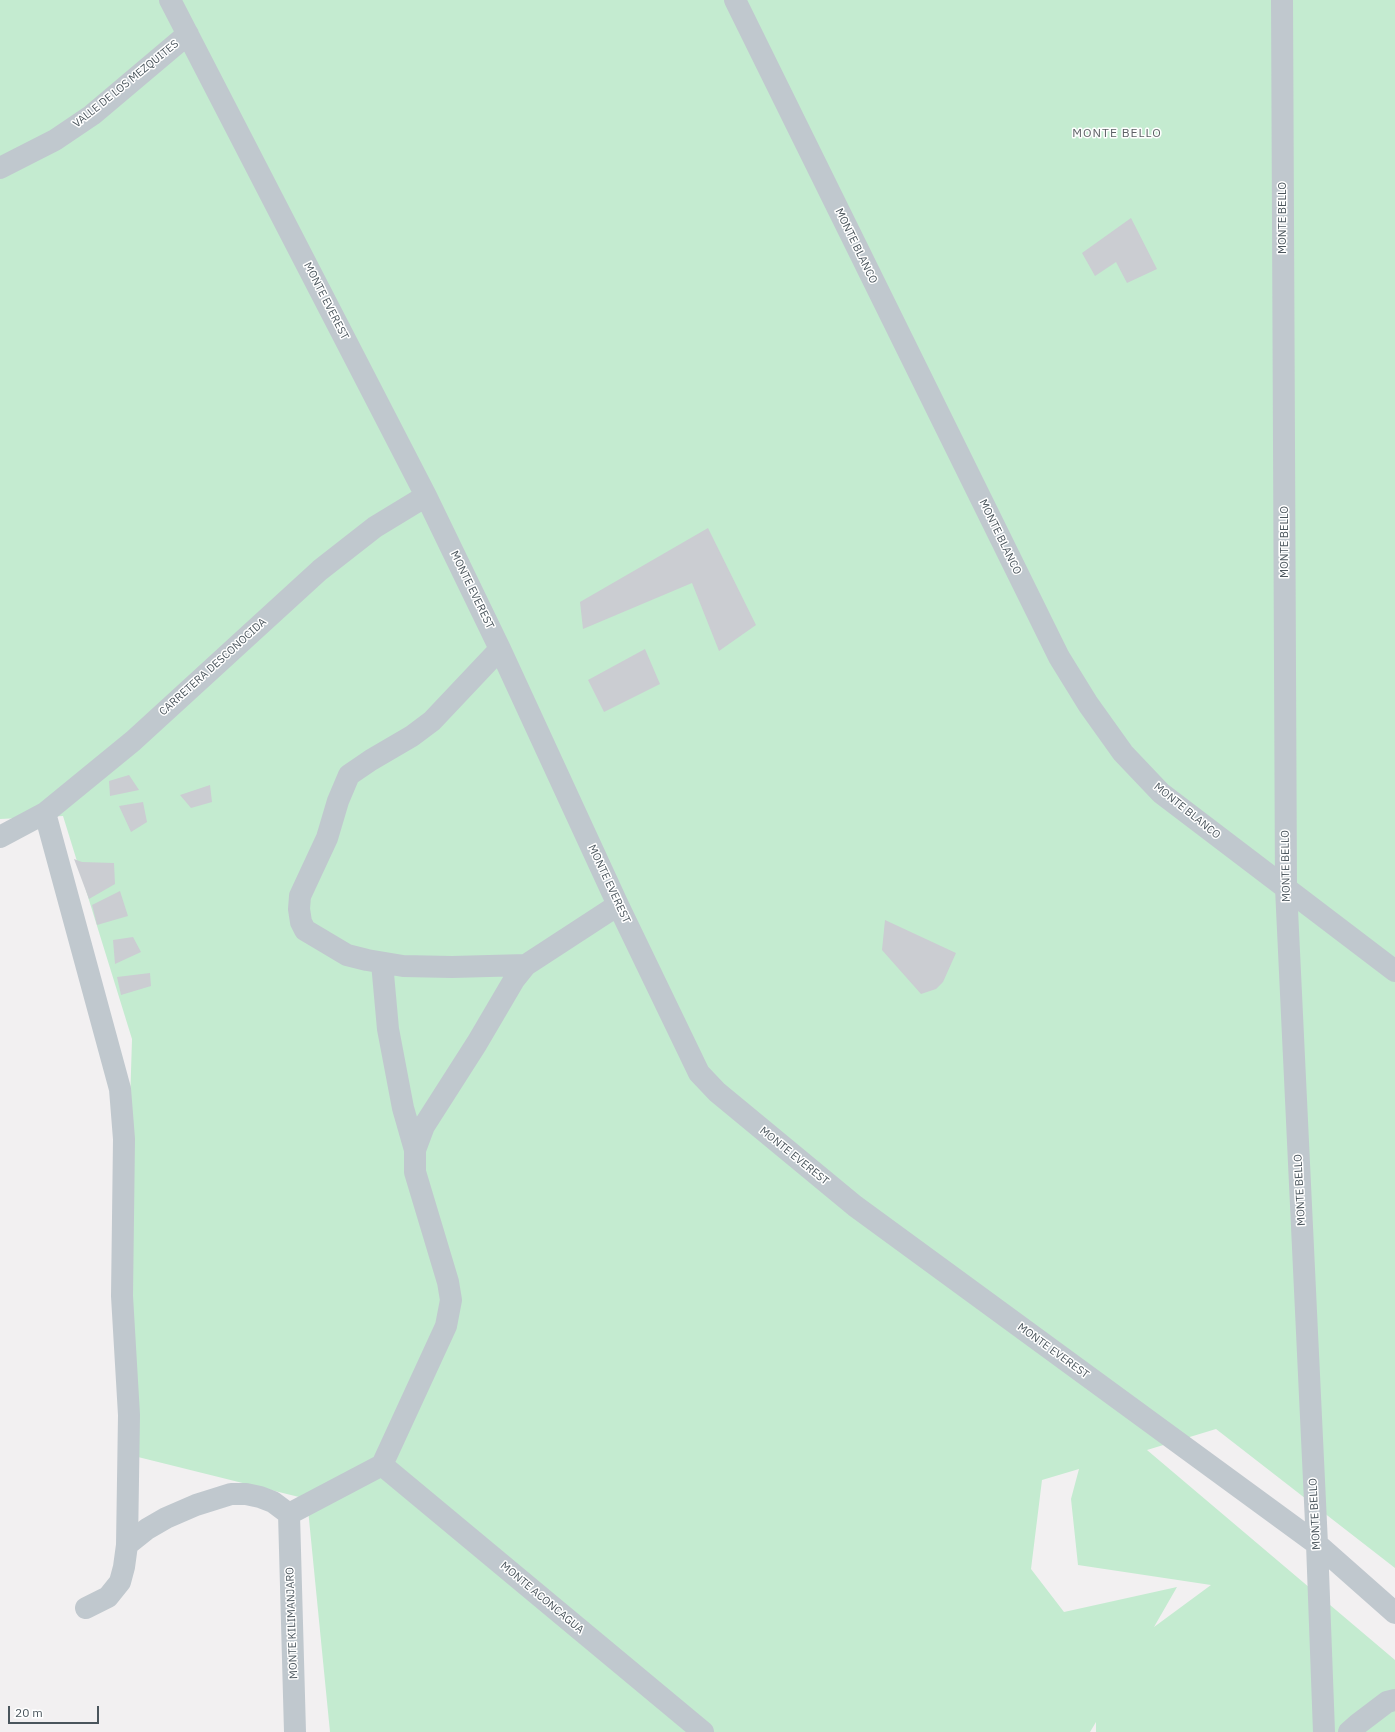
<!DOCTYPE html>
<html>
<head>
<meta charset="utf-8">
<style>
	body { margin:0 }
	#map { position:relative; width:1395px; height:1732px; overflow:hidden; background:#f2f0f1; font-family:"IBM Plex Sans",sans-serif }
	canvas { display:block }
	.scale { position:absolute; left:8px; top:1706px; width:91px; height:18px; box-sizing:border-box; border:2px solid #4a555c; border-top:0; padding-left:5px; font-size:12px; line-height:14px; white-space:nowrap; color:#4a555c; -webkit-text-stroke:3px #fff; paint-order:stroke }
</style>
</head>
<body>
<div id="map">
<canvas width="1395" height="1732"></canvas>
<div class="scale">20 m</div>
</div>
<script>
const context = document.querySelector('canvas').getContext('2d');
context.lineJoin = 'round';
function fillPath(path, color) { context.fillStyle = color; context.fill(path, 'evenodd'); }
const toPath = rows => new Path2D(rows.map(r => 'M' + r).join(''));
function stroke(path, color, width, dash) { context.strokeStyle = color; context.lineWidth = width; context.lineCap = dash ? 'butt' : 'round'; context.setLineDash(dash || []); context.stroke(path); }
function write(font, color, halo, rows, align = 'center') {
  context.font = font + ' "IBM Plex Sans",sans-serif'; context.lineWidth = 3; context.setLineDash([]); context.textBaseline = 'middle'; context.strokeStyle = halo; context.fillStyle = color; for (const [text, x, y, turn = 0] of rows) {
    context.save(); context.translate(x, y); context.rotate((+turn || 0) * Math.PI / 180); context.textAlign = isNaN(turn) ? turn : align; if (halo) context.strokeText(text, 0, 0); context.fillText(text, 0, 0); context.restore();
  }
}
const green = toPath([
	[0,0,1395,0,1395,1568,1216,1429,1147,1450,1395,1660,1395,1732,1096,1732,1096,1722,1090,1732,330,1732,307,1499,138,1457,125,1267,132,1039,63,816,0,819],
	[1079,1469,1071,1499,1078,1565,1211,1585,1154,1627,1177,1587,1064,1612,1031,1569,1042,1480]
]);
const building = toPath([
	[1131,218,1157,269,1127,283,1116,262,1095,276,1082,253],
	[708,528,756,625,719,651,692,583,583,629,580,602],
	[645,649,660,684,604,712,588,680],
	[129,775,139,790,110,796,109,781],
	[210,785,212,802,191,808,180,795],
	[143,802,147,822,131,832,119,806],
	[74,859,82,862,114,863,115,884,89,899],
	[120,891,128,916,97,925,92,905],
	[885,920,956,953,943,982,936,989,921,994,882,950],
	[133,937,141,952,115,964,113,940],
	[150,973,151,986,121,995,117,977]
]);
const minor = toPath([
	[170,0,426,496,500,649,618,905,699,1073,717,1092,855,1206,1317,1544,1395,1613],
	[735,0,1059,657,1088,704,1123,753,1161,793,1395,971],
	[1282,0,1286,888,1317,1544,1324,1732],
	[0,168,55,140,92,115,188,34],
	[500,649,432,721,412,736,371,760,349,775,338,801,327,838,300,896,299,909,301,922,305,930,347,955,367,960,403,966,452,967,526,965],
	[45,813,120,1089,124,1139,122,1296,129,1415,127,1545,124,1567,120,1582,108,1597,86,1608],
	[0,837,45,813,133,741,320,570,375,527,426,496],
	[382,963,388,1029,403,1108,415,1150],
	[382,1465,446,1326,451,1300,448,1282,415,1172,415,1150,424,1126,477,1043,514,980,526,965,618,905],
	[382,1465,703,1732],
	[289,1514,295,1732],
	[289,1514,382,1465],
	[127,1545,147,1529,166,1518,196,1505,231,1494,246,1494,260,1497,273,1502,289,1514],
	[1349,1732,1358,1724,1387,1702,1395,1700]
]);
const streetNames = [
	["VALLE DE LOS MEZQUITES",126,84,-39],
	["MONTE BELLO",1283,218,-90],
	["MONTE BLANCO",856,246,64],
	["MONTE EVEREST",326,301,63],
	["MONTE BLANCO",1000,537,64],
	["MONTE BELLO",1285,542,-90],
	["MONTE EVEREST",472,590,64],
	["CARRETERA DESCONOCIDA",213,667,-42],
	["MONTE BLANCO",1187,811,39],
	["MONTE BELLO",1286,866,-91],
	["MONTE EVEREST",609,884,65],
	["MONTE EVEREST",794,1156,39],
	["MONTE BELLO",1300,1190,-93],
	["MONTE EVEREST",1053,1351,36],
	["MONTE BELLO",1315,1514,-93],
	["MONTE ACONCAGUA",542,1598,40],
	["MONTE KILIMANJARO",292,1623,-92]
];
const neighbourhoodNames = [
	["MONTE BELLO",1117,134]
];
fillPath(green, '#c4ebd0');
fillPath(building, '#cbcdd2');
stroke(minor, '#c0c8ce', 22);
write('11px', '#4a555c', '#fff', streetNames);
context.letterSpacing = '1px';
write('12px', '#5d6165', '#fff', neighbourhoodNames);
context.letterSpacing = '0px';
</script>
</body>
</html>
